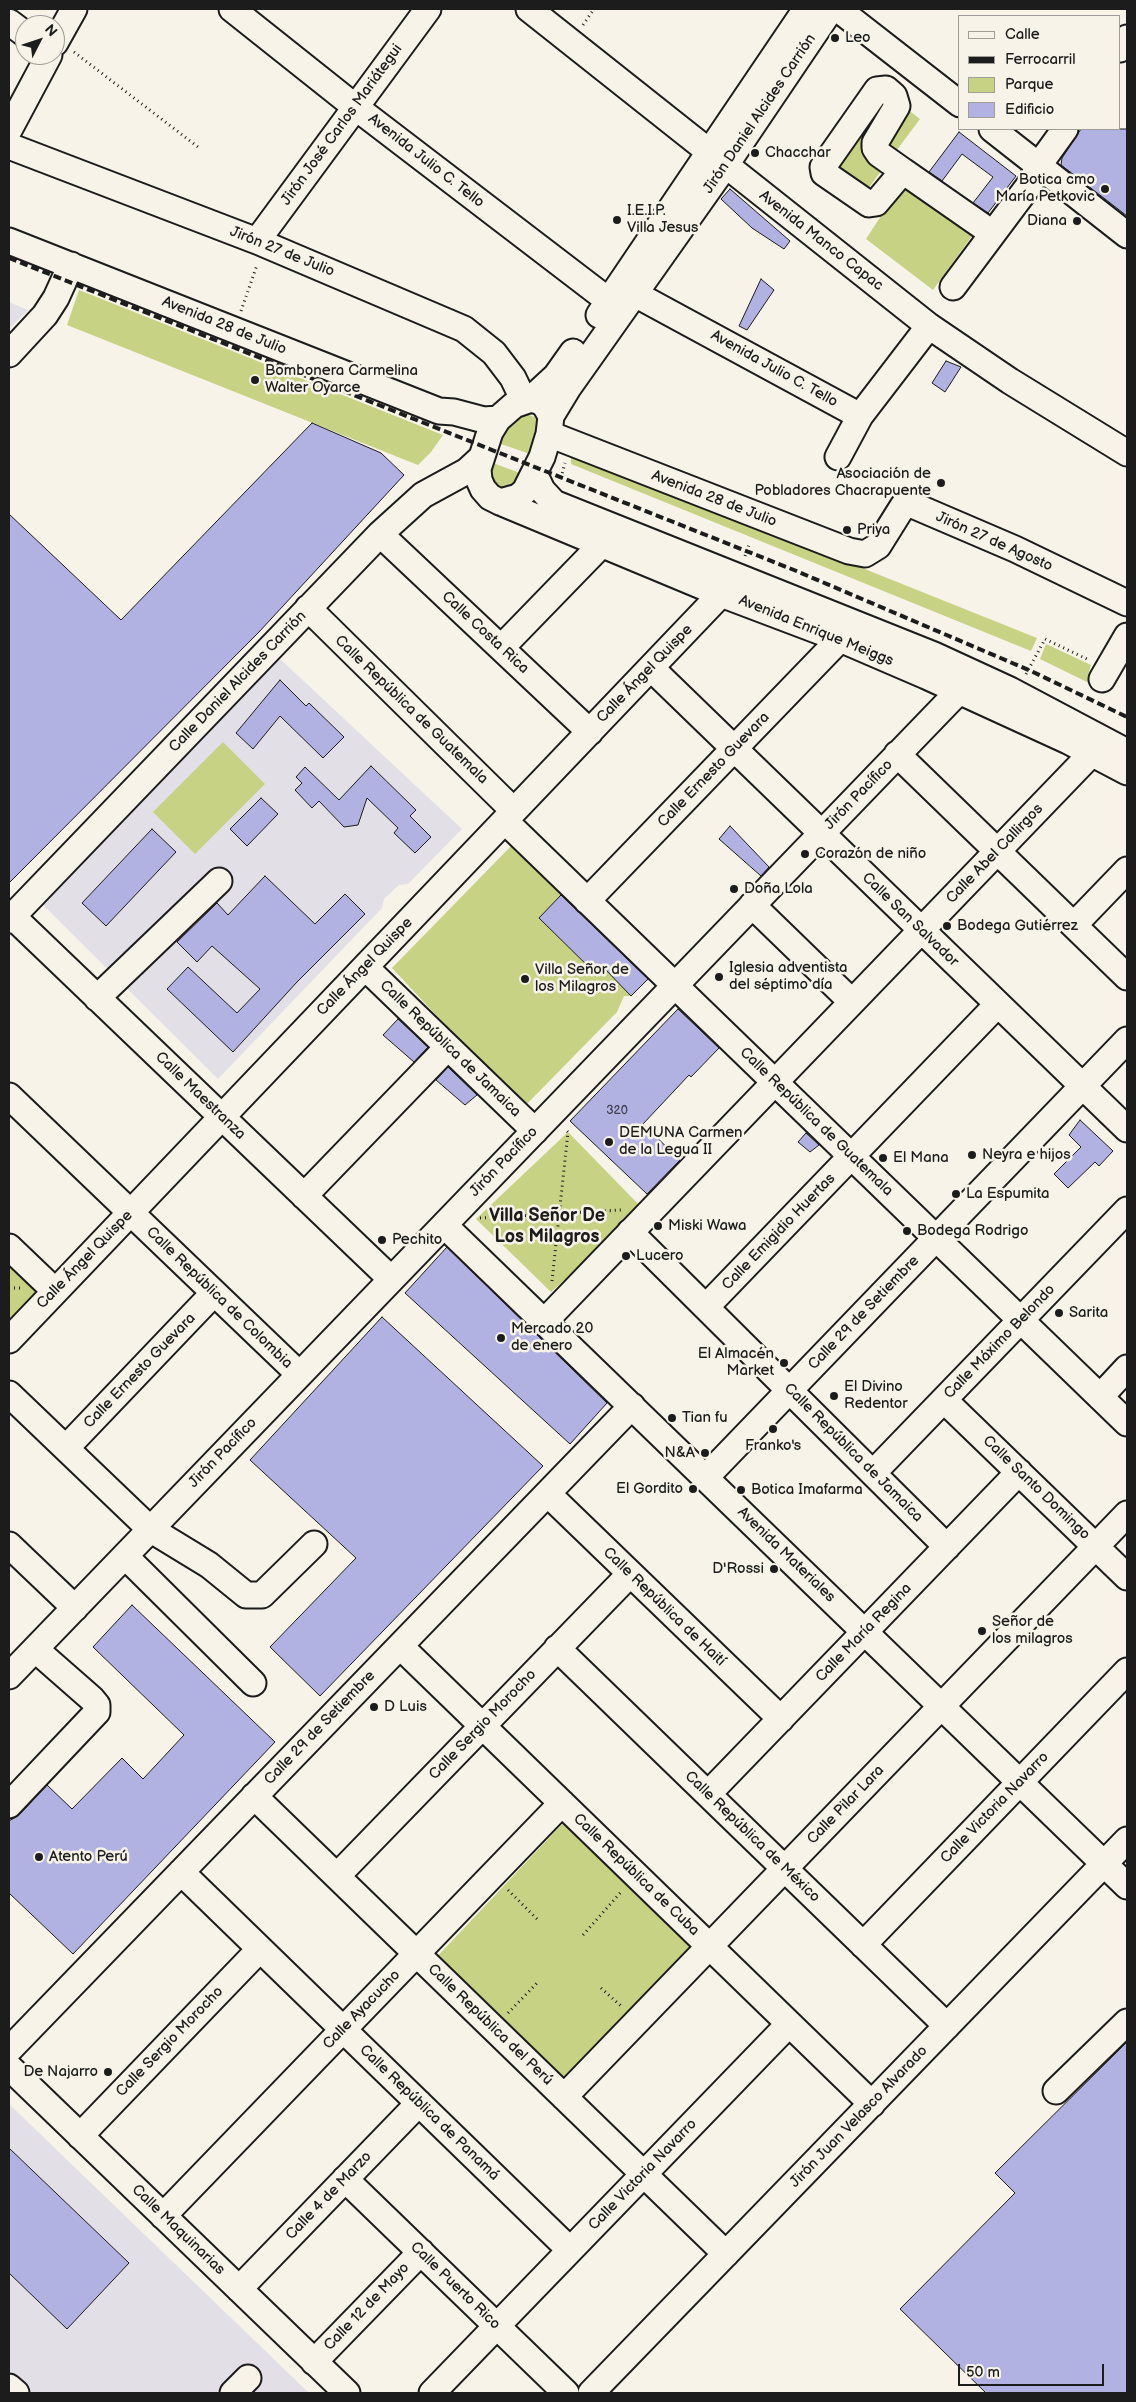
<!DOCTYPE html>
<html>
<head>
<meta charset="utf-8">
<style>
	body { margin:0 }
	#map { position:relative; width:1136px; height:2402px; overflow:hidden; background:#f7f3e8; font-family:"Balsamiq Sans",sans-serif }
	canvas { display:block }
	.frame { position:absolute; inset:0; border:10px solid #1c1c1c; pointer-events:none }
	.legend { position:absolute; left:958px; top:15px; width:162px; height:115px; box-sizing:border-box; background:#f7f3e8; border:1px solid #9f9d96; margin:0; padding:6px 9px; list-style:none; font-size:15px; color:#1c1c1c }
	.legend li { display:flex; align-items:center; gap:10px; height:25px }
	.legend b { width:25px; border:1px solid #9f9d96 }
	.north { position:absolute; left:15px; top:15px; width:50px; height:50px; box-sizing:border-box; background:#f7f3e8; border:1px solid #9f9d96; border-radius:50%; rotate:49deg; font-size:14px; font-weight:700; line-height:20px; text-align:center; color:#1c1c1c }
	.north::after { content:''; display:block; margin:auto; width:18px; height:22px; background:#1c1c1c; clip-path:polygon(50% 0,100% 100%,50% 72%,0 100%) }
	.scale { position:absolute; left:958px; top:2364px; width:146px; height:22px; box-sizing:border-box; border:2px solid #1c1c1c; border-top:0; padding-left:6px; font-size:15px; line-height:18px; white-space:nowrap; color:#1c1c1c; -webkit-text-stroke:4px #f7f3e8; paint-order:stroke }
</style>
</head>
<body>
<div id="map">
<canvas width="1136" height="2402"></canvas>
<div class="frame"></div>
<ul class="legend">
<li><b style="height:6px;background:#f7f3e8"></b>Calle</li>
<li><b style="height:6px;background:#1c1c1c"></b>Ferrocarril</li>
<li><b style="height:14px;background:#c7d285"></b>Parque</li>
<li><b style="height:14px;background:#b1b1e2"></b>Edificio</li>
</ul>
<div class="north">N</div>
<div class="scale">50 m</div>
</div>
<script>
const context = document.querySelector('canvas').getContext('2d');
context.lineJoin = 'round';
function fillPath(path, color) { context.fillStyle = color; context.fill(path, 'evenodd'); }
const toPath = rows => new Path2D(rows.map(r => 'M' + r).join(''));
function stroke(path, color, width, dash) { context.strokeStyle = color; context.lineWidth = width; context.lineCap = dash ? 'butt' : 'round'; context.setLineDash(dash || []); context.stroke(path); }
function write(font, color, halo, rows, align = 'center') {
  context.font = font + ' "Balsamiq Sans",sans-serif'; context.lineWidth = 5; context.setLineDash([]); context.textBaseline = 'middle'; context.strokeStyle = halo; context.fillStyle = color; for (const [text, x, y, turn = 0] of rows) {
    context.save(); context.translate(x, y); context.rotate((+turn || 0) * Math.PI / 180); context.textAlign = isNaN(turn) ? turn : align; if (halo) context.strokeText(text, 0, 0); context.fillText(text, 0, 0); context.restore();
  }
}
const built = toPath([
	[9,302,28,310,9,329],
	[279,658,462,829,408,884,399,885,384,899,382,908,218,1079,42,904],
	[9,2104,309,2393,9,2393]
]);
const green = toPath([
	[884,91,920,119,867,190,830,162],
	[903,182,972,236,933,290,866,239],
	[79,290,443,435,431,452,418,465,67,325],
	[521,411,536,418,539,425,533,455,498,443,500,434],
	[575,453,1037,638,1031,651,571,464,571,458],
	[490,462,520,473,513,488,504,494,487,488],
	[1046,644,1091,665,1088,675,1093,685,1040,659],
	[223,742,265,784,195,854,153,812],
	[515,842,653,975,631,996,624,996,617,1012,523,1108,392,968],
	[568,1132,643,1209,551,1292,476,1219],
	[9,1261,41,1291,9,1324],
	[565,1821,695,1948,560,2089,432,1962]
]);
const building = toPath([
	[1081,129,1127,129,1127,216,1061,165,1062,158,1081,129],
	[959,132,1016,176,988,213,973,203,993,177,962,154,942,181,929,172,959,132],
	[730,189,790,241,784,249,752,228,721,199,730,189],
	[761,279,774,290,747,330,739,326,761,279],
	[946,361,961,367,945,392,932,383,946,361],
	[312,423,381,453,404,475,259,632,9,883,9,514,121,620,312,423],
	[280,680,306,706,309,703,344,737,323,758,280,716,253,749,236,733,280,680],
	[371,766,416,810,410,816,431,837,415,853,394,833,398,828,367,798,358,825,344,827,319,801,312,808,295,790,302,783,296,777,305,767,339,800,371,766],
	[261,798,278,814,247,846,230,829,261,798],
	[730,826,769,867,761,876,719,839,730,826],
	[152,829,176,852,106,926,82,903,152,829],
	[265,876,315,924,345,894,365,914,297,982,233,1052,167,989,188,967,237,1013,260,989,212,946,197,962,177,942,217,903,228,915,265,876],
	[561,895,648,979,631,996,604,968,598,976,539,918,561,895],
	[678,1009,719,1048,691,1077,689,1075,643,1124,680,1160,647,1194,570,1121,678,1009],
	[398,1019,428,1047,414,1062,383,1035,398,1019],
	[448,1067,477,1095,465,1105,436,1080,448,1067],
	[1080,1120,1113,1151,1099,1166,1095,1162,1068,1188,1054,1174,1081,1147,1069,1135,1080,1120],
	[806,1133,819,1145,810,1152,798,1142,806,1133],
	[447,1247,607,1403,570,1444,405,1293,447,1247],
	[382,1317,543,1466,320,1696,270,1647,356,1558,250,1460,382,1317],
	[132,1605,275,1742,73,1954,9,1893,9,1821,19,1815,47,1785,72,1809,122,1758,143,1779,184,1735,93,1647,132,1605],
	[1127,2042,1127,2393,986,2393,900,2309,1015,2193,995,2173,1127,2042],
	[9,2148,129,2263,67,2329,9,2273,9,2148]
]);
const path = toPath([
	[583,25,594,9],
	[74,52,198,147],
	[241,311,257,265],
	[561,478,565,463],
	[745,556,750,542],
	[1026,674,1045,639,1089,660],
	[480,1218,621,1210],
	[552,1281,568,1132,565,1129],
	[9,1288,21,1288],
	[508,1890,537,1919],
	[583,1935,622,1891],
	[601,1988,621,2006],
	[508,2013,539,1981]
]);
const minor = toPath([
	[232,9,354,106,622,311],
	[529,9,929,326,1010,381,1127,453],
	[838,9,960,104],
	[9,22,25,34],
	[55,43,74,9],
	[1120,49,1127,38],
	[992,129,1127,235],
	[9,130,49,55],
	[9,146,257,241,464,329,494,353,513,378,524,401],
	[903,171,879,154,875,148,875,143,897,106,894,96,886,89,877,90,823,167,824,173,869,204,876,203,903,171,992,233],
	[9,241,439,411,454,412,484,420,498,419],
	[257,241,428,9],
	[953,287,1030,184,1039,165,1065,129],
	[635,294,860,416],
	[599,315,806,9],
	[9,354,45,315,56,298,71,265],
	[531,399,556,376,573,352],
	[551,416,568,388,725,166,831,9],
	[549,434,849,551,865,554,878,546,903,506,910,504,1015,549,1127,603],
	[838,457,860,416,929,326],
	[535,475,542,490,554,503,934,655,1010,690,1127,752],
	[500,502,518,497,525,491,542,457,549,434,551,416,544,404,538,401,531,399,514,405,498,419,490,432,478,469,479,480,483,489,490,497,500,502,721,594,840,639,926,676,1068,741,1127,772],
	[380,534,590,732],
	[308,608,514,811],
	[502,647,602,544],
	[651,668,1127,1129],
	[1102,679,1127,636],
	[897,754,1127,977],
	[505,821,1127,1423],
	[587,901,840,639],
	[752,905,852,1002],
	[9,913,391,1279],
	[9,920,380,534,423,495,467,471,480,459],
	[1074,925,1127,870],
	[365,967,535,1131],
	[97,998,219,881],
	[9,1096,299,1374],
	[304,1196,448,1047],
	[444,1225,1127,1886],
	[630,1232,947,1547],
	[9,1247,55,1291],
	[706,1307,998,1004],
	[544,1322,1092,753],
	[9,1340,721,594],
	[9,1394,150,1529,209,1565,246,1595,262,1595,314,1544],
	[1100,1397,1127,1368],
	[944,1400,1127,1577],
	[66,1448,214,1293],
	[873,1473,1127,1210],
	[705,1478,1127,1040],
	[548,1494,781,1719],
	[9,1545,75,1608],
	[125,1556,253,1683],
	[400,1646,872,2104],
	[557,1648,947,2026],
	[9,1676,959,691,968,671],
	[708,1794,1019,1472],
	[254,1796,726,2254],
	[9,1805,97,1712,97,1705,92,1699,35,1649],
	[181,1872,570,2250],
	[337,1876,630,1574],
	[863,1945,1127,1671],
	[9,2050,632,1406],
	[9,2067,347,2393],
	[1056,2091,1127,2022],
	[564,2097,1127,1514],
	[80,2136,260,1949],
	[345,2179,566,2393],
	[163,2216,562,1803],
	[239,2289,419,2103],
	[314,2362,421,2252],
	[9,2387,16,2393],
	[233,2393,248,2378],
	[432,2393,789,2024],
	[591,2393,1127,1840]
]);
const rail = toPath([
	[9,258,794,570,1031,671,1127,717]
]);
const markers = [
	[835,38,5,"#1c1c1c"],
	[755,153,5,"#1c1c1c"],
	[1105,189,5,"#1c1c1c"],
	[617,220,5,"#1c1c1c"],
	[1077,221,5,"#1c1c1c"],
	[255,380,5,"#1c1c1c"],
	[941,483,5,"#1c1c1c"],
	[847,530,5,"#1c1c1c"],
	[805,854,5,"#1c1c1c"],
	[734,889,5,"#1c1c1c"],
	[947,926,5,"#1c1c1c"],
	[719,977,5,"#1c1c1c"],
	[525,979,5,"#1c1c1c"],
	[609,1142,5,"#1c1c1c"],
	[972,1155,5,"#1c1c1c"],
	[883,1158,5,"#1c1c1c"],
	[956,1194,5,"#1c1c1c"],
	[658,1226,5,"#1c1c1c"],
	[907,1231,5,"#1c1c1c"],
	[382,1240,5,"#1c1c1c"],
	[626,1256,5,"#1c1c1c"],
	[1059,1313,5,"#1c1c1c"],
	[501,1338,5,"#1c1c1c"],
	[784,1363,5,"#1c1c1c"],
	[834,1396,5,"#1c1c1c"],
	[672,1418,5,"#1c1c1c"],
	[773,1429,5,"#1c1c1c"],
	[705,1453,5,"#1c1c1c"],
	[693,1489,5,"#1c1c1c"],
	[741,1490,5,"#1c1c1c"],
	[774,1569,5,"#1c1c1c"],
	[982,1631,5,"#1c1c1c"],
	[374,1707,5,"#1c1c1c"],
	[39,1857,5,"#1c1c1c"],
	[108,2072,5,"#1c1c1c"]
];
const numberNames = [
	["320",617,1111]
];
const poiNames = [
	["Leo",845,38],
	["Chacchar",765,153],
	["Botica cmo",1095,180,"right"],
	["María Petkovic",1095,197,"right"],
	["I.E.I.P.",627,211],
	["Villa Jesus",627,228],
	["Diana",1067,221,"right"],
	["Bombonera Carmelina",265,371],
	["Walter Oyarce",265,388],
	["Asociación de",931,474,"right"],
	["Pobladores Chacrapuente",931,491,"right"],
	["Priya",857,530],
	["Corazón de niño",815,854],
	["Doña Lola",744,889],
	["Bodega Gutiérrez",957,926],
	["Iglesia adventista",729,968],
	["del séptimo día",729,985],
	["Villa Señor de",535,970],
	["los Milagros",535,987],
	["DEMUNA Carmen",619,1133],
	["de la Legua II",619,1150],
	["Neyra e hijos",982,1155],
	["El Mana",893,1158],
	["La Espumita",966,1194],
	["Miski Wawa",668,1226],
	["Bodega Rodrigo",917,1231],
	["Pechito",392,1240],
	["Lucero",636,1256],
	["Sarita",1069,1313],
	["Mercado 20",511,1329],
	["de enero",511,1346],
	["El Almacén",774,1354,"right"],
	["Market",774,1371,"right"],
	["El Divino",844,1387],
	["Redentor",844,1404],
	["Tian fu",682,1418],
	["Franko's",773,1446,"center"],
	["N&A",695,1453,"right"],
	["El Gordito",683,1489,"right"],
	["Botica Imafarma",751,1490],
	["D'Rossi",764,1569,"right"],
	["Señor de",992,1622],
	["los milagros",992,1639],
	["D Luis",384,1707],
	["Atento Perú",49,1857],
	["De Najarro",98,2072,"right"]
];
const streetNames = [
	["Jirón Daniel Alcides Carrión",760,114,-56],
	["Jirón José Carlos Mariátegui",342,125,-54],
	["Avenida Julio C. Tello",426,161,38],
	["Avenida Manco Capac",821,241,38],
	["Jirón 27 de Julio",282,252,22],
	["Avenida 28 de Julio",224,326,22],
	["Avenida Julio C. Tello",774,369,29],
	["Avenida 28 de Julio",714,499,21],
	["Jirón 27 de Agosto",994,542,24],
	["Avenida Enrique Meiggs",816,631,22],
	["Calle Costa Rica",485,633,43],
	["Calle Ángel Quispe",645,674,-46],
	["Calle Daniel Alcides Carrión",238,682,-46],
	["Calle República de Guatemala",411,710,44],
	["Calle Ernesto Guevara",714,770,-46],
	["Jirón Pacífico",859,795,-46],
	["Calle Abel Callirgos",995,854,-46],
	["Calle San Salvador",910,920,44],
	["Calle Ángel Quispe",365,967,-46],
	["Calle República de Jamaica",450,1049,44],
	["Calle Maestranza",200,1096,44],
	["Calle República de Guatemala",816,1122,44],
	["Jirón Pacífico",504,1162,-46],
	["Calle Emigidio Huertas",779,1232,-46],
	["Calle Ángel Quispe",85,1260,-46],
	["Calle República de Colombia",219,1298,44],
	["Calle 29 de Setiembre",864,1313,-46],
	["Calle Máximo Belondo",1000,1342,-46],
	["Calle Ernesto Guevara",140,1371,-46],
	["Jirón Pacífico",223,1453,-46],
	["Calle República de Jamaica",853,1453,45],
	["Calle Santo Domingo",1036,1488,44],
	["Avenida Materiales",786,1555,44],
	["Calle República de Haití",664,1607,44],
	["Calle María Regina",864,1633,-46],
	["Calle Sergio Morocho",483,1725,-46],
	["Calle 29 de Setiembre",320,1728,-46],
	["Calle Pilar Lara",846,1805,-46],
	["Calle Victoria Navarro",995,1808,-46],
	["Calle República de México",752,1837,44],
	["Calle República de Cuba",636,1875,44],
	["Calle Ayacucho",362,2010,-46],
	["Calle República del Perú",490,2025,44],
	["Calle Sergio Morocho",170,2042,-46],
	["Calle República de Panamá",429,2113,44],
	["Jirón Juan Velasco Alvarado",859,2117,-46],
	["Calle Victoria Navarro",643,2175,-46],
	["Calle 4 de Marzo",329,2196,-46],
	["Calle Maquinarias",178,2230,44],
	["Calle Puerto Rico",455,2286,44],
	["Calle 12 de Mayo",367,2307,-46]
];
const quarterNames = [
	["Villa Señor De",547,1216],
	["Los Milagros",547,1237]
];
fillPath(built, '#e2dfe6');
fillPath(green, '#c7d285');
fillPath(building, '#b1b1e2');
stroke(building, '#1c1c1c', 1);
stroke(minor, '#1c1c1c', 29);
stroke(path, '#1c1c1c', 3, [1, 4]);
stroke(minor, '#f7f3e8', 25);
stroke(rail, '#1c1c1c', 4, [8, 4]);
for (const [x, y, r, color] of markers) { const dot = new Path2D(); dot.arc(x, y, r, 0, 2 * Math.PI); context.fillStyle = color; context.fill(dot); stroke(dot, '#f7f3e8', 2); }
write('12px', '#41414e', null, numberNames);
write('15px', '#1c1c1c', '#f7f3e8', poiNames, 'left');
write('15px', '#1c1c1c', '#f7f3e8', streetNames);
write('bold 18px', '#1c1c1c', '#f7f3e8', quarterNames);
</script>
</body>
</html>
